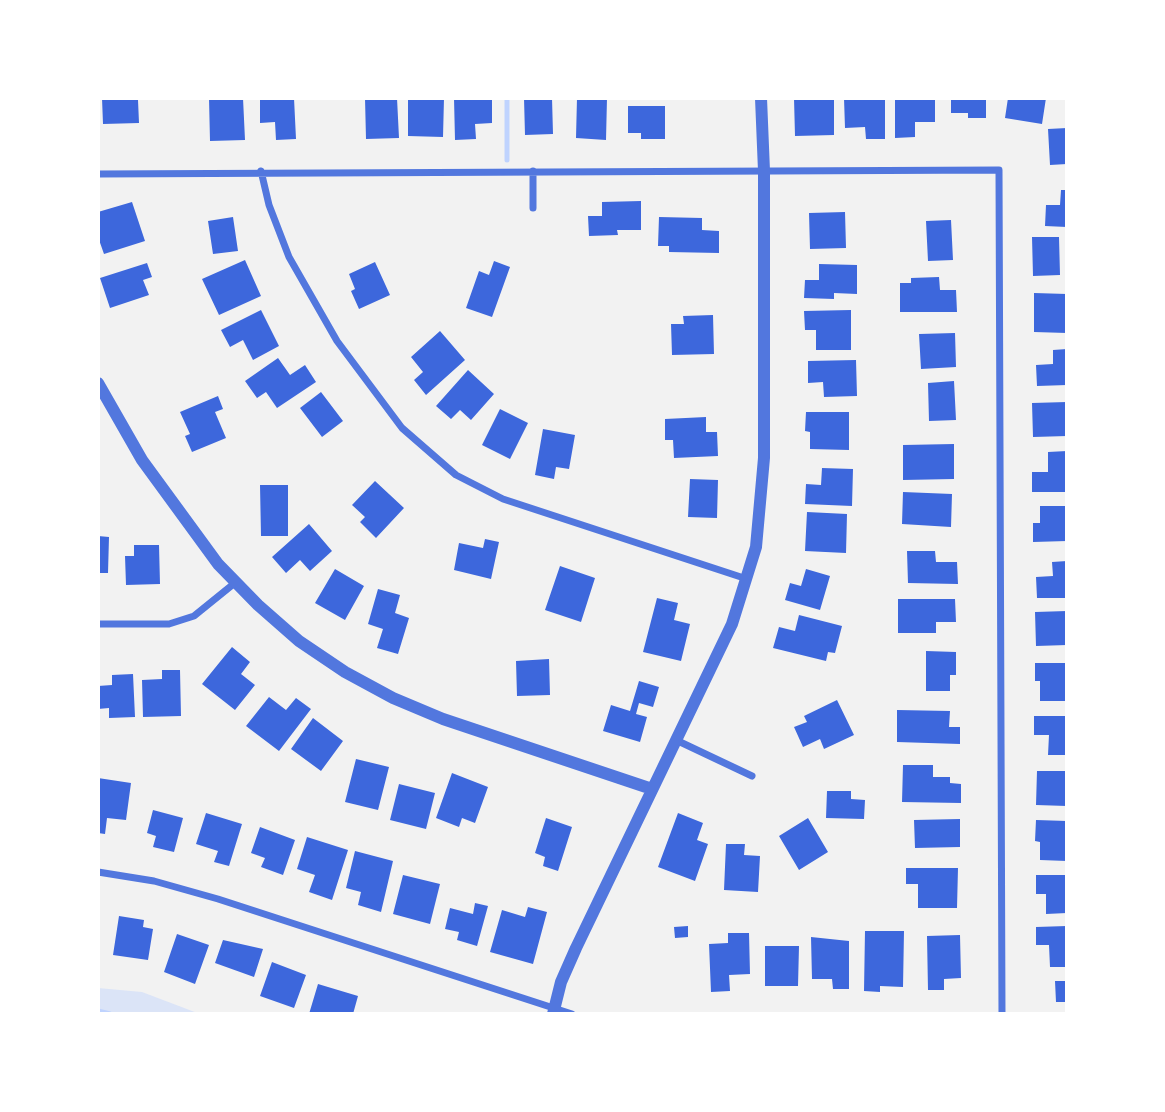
<!DOCTYPE html>
<html>
<head>
<meta charset="utf-8">
<style>
	body { margin:0 }
	#map { position:relative; width:1165px; height:1112px; overflow:hidden; background:#f2f2f2; font-family:Inter,sans-serif }
	canvas { display:block }
	.frame { position:absolute; inset:0; border:100px solid #fff; pointer-events:none }
</style>
</head>
<body>
<div id="map">
<canvas width="1165" height="1112"></canvas>
<div class="frame"></div>
</div>
<script>
const context = document.querySelector('canvas').getContext('2d');
context.lineJoin = 'round';
function fillPath(path, color) { context.fillStyle = color; context.fill(path, 'evenodd'); }
const toPath = rows => new Path2D(rows.map(r => 'M' + r).join(''));
function stroke(path, color, width, dash) { context.strokeStyle = color; context.lineWidth = width; context.lineCap = dash ? 'butt' : 'round'; context.setLineDash(dash || []); context.stroke(path); }
const green = toPath([
	[98,988,142,992,200,1014,98,1014]
]);
const stream = toPath([
	[507,98,507,160],
	[98,1011,110,1014]
]);
const building = toPath([
	[102,98,138,100,139,123,103,124],
	[209,98,243,98,245,140,210,141],
	[260,98,294,98,296,139,276,140,275,122,260,123],
	[365,98,397,98,399,138,366,139],
	[408,98,444,98,443,137,408,136],
	[454,98,492,98,492,123,475,124,476,139,455,140],
	[524,98,552,98,553,134,525,135],
	[577,98,607,98,606,140,576,138],
	[794,98,834,98,834,135,795,136],
	[844,98,885,98,885,139,866,139,865,127,845,128],
	[895,98,935,98,935,122,915,122,915,137,895,138],
	[951,98,986,98,986,118,968,118,968,113,951,113],
	[1008,98,1046,98,1042,124,1005,118],
	[628,106,665,106,665,139,641,139,641,133,628,133],
	[1067,128,1067,164,1050,165,1048,129],
	[1061,190,1067,190,1067,227,1045,226,1046,205,1060,205],
	[641,201,641,230,617,230,618,235,589,236,588,216,602,216,602,202],
	[132,202,145,241,104,254,98,237,98,212],
	[845,212,846,248,810,249,809,213],
	[233,217,238,251,213,254,208,221],
	[659,217,702,218,702,230,719,231,719,253,669,252,669,246,658,246],
	[951,220,953,260,928,261,926,221],
	[1032,237,1059,237,1060,275,1033,276],
	[245,260,261,296,219,315,202,279],
	[494,261,510,267,492,317,466,308,479,271,489,275],
	[375,262,390,295,359,309,351,291,355,289,349,274],
	[147,263,152,277,143,280,149,295,110,308,100,278],
	[819,264,857,265,857,294,834,293,834,299,804,298,805,280,819,280],
	[939,277,940,290,956,290,957,312,900,312,900,283,911,283,911,278],
	[1034,293,1067,294,1067,333,1034,332],
	[261,310,279,346,253,360,243,340,230,347,221,330],
	[851,310,851,350,816,350,816,330,805,330,804,311],
	[713,315,714,354,672,355,671,324,684,324,683,316],
	[440,331,465,360,426,395,414,380,423,372,411,357],
	[955,333,956,367,921,369,919,334],
	[1067,349,1067,385,1037,386,1036,365,1053,364,1053,350],
	[278,358,290,375,305,365,316,382,277,408,266,392,257,398,245,381],
	[856,360,857,396,824,397,823,382,808,383,808,361],
	[468,370,494,394,471,420,460,410,451,419,436,406],
	[954,381,956,420,929,421,928,383],
	[321,392,343,421,322,437,300,408],
	[218,396,223,409,215,412,226,438,192,452,185,436,190,434,180,412],
	[1067,402,1067,436,1033,437,1032,403],
	[500,409,528,423,510,459,482,445],
	[806,412,849,412,849,450,810,449,810,432,805,431],
	[706,417,706,432,717,432,718,456,674,458,673,440,665,440,665,419],
	[543,429,575,435,569,469,556,467,554,479,535,475],
	[954,444,954,479,903,480,903,445],
	[1067,451,1067,492,1032,492,1032,472,1048,472,1048,452],
	[822,468,853,469,852,506,805,504,806,484,821,485],
	[690,479,718,480,717,518,688,517],
	[375,481,404,508,376,538,360,522,365,517,352,505],
	[260,485,288,485,288,536,261,536],
	[903,492,952,494,951,527,902,524],
	[1040,506,1067,506,1067,541,1033,542,1033,523,1040,523],
	[807,512,847,514,846,553,805,551],
	[309,524,332,551,310,571,300,560,286,573,272,557],
	[98,536,109,537,108,573,98,573],
	[485,539,499,542,491,579,454,570,459,543,483,548],
	[134,545,159,545,160,584,126,585,125,556,134,556],
	[907,551,935,551,936,562,957,562,958,584,908,583],
	[1067,561,1067,598,1037,598,1036,577,1053,576,1052,562],
	[560,566,595,578,581,622,545,610],
	[335,569,364,586,345,620,315,603],
	[806,569,830,576,820,610,785,600,790,583,801,586],
	[378,589,400,595,395,613,409,618,398,654,377,648,383,629,368,624],
	[657,598,678,603,674,620,690,624,681,661,643,652],
	[898,599,955,599,956,622,936,622,936,633,898,633],
	[1067,611,1067,645,1036,646,1035,612],
	[799,615,842,626,835,653,828,652,826,661,773,648,779,627,795,631],
	[232,647,250,662,241,674,255,685,235,710,202,684],
	[926,651,956,652,956,675,950,675,950,691,926,691],
	[549,659,550,695,517,696,516,661],
	[1035,663,1067,663,1067,701,1040,701,1040,681,1035,681],
	[162,670,180,670,181,716,143,717,142,680,162,679],
	[133,674,135,717,109,718,109,708,98,709,98,686,112,685,112,675],
	[639,681,659,687,653,707,639,703,636,714,647,717,640,742,603,731,611,705,630,711],
	[269,697,286,710,296,698,311,709,279,751,246,726],
	[837,700,854,735,824,749,820,739,803,747,794,727,807,722,804,716],
	[897,710,950,711,949,727,960,727,960,744,897,742],
	[1034,716,1067,716,1067,755,1048,755,1049,735,1034,735],
	[313,718,343,741,321,771,291,749],
	[356,759,389,767,378,810,345,802],
	[903,765,933,765,933,777,950,777,950,783,961,784,961,803,902,802],
	[1037,771,1067,771,1067,806,1036,805],
	[452,773,488,787,475,823,462,818,459,827,436,818],
	[98,778,131,783,126,820,107,818,105,834,98,833],
	[399,784,435,793,426,829,390,820],
	[827,791,851,791,851,799,865,800,864,819,826,818],
	[153,810,183,818,174,852,153,847,156,836,147,833],
	[206,813,242,824,229,866,214,862,218,851,196,844],
	[678,813,703,823,697,840,708,844,695,881,658,867],
	[546,818,572,827,558,871,543,866,545,857,535,853],
	[808,818,828,852,799,870,779,836],
	[960,819,960,847,915,848,914,820],
	[1036,820,1067,821,1067,861,1040,860,1040,842,1035,841],
	[260,827,295,840,283,875,261,867,265,858,251,853],
	[307,837,348,850,332,900,309,892,315,875,297,869],
	[726,844,745,844,744,855,760,856,758,892,724,890],
	[355,851,393,861,381,912,358,905,361,892,346,888],
	[906,868,958,868,957,908,918,908,918,884,906,884],
	[403,875,440,884,430,924,393,914],
	[1036,875,1067,875,1067,913,1046,914,1046,894,1036,894],
	[475,903,488,906,477,946,457,940,459,932,445,929,450,908,473,914],
	[528,907,547,912,533,964,490,952,502,910,525,917],
	[119,916,144,920,143,927,153,929,148,960,113,955],
	[688,926,688,937,675,938,674,927],
	[1067,926,1067,967,1050,967,1049,945,1036,945,1036,927],
	[865,931,904,931,903,987,880,986,880,992,864,991],
	[728,933,749,933,750,974,729,975,730,991,711,992,709,944,728,943],
	[177,934,209,945,195,984,164,972],
	[960,935,961,978,944,979,944,990,928,990,927,936],
	[811,937,849,941,849,989,833,989,832,979,812,979],
	[223,940,263,949,254,977,215,963],
	[765,946,799,946,798,986,765,986],
	[272,962,306,975,294,1008,260,996],
	[1055,981,1067,981,1067,1002,1056,1002],
	[318,984,358,996,353,1014,309,1014]
]);
const minor = toPath([
	[261,171,269,205,289,257,337,341,402,428,456,475,503,499,747,579],
	[533,171,533,208],
	[98,174,999,170,1002,1014],
	[98,624,169,624,194,616,236,582],
	[678,741,752,776],
	[98,872,154,881,218,899,572,1014]
]);
const tertiary = toPath([
	[98,383,142,460,218,564,258,605,299,641,345,672,393,698,443,719,652,789],
	[553,1014,561,982,576,948,732,624,756,547,764,458,764,171,761,98]
]);
fillPath(green, '#dbe4f7');
stroke(stream, '#bfd3fe', 5);
fillPath(building, '#3d67dc');
stroke(minor, '#5277de', 7);
stroke(tertiary, '#5277de', 12);
</script>
</body>
</html>
